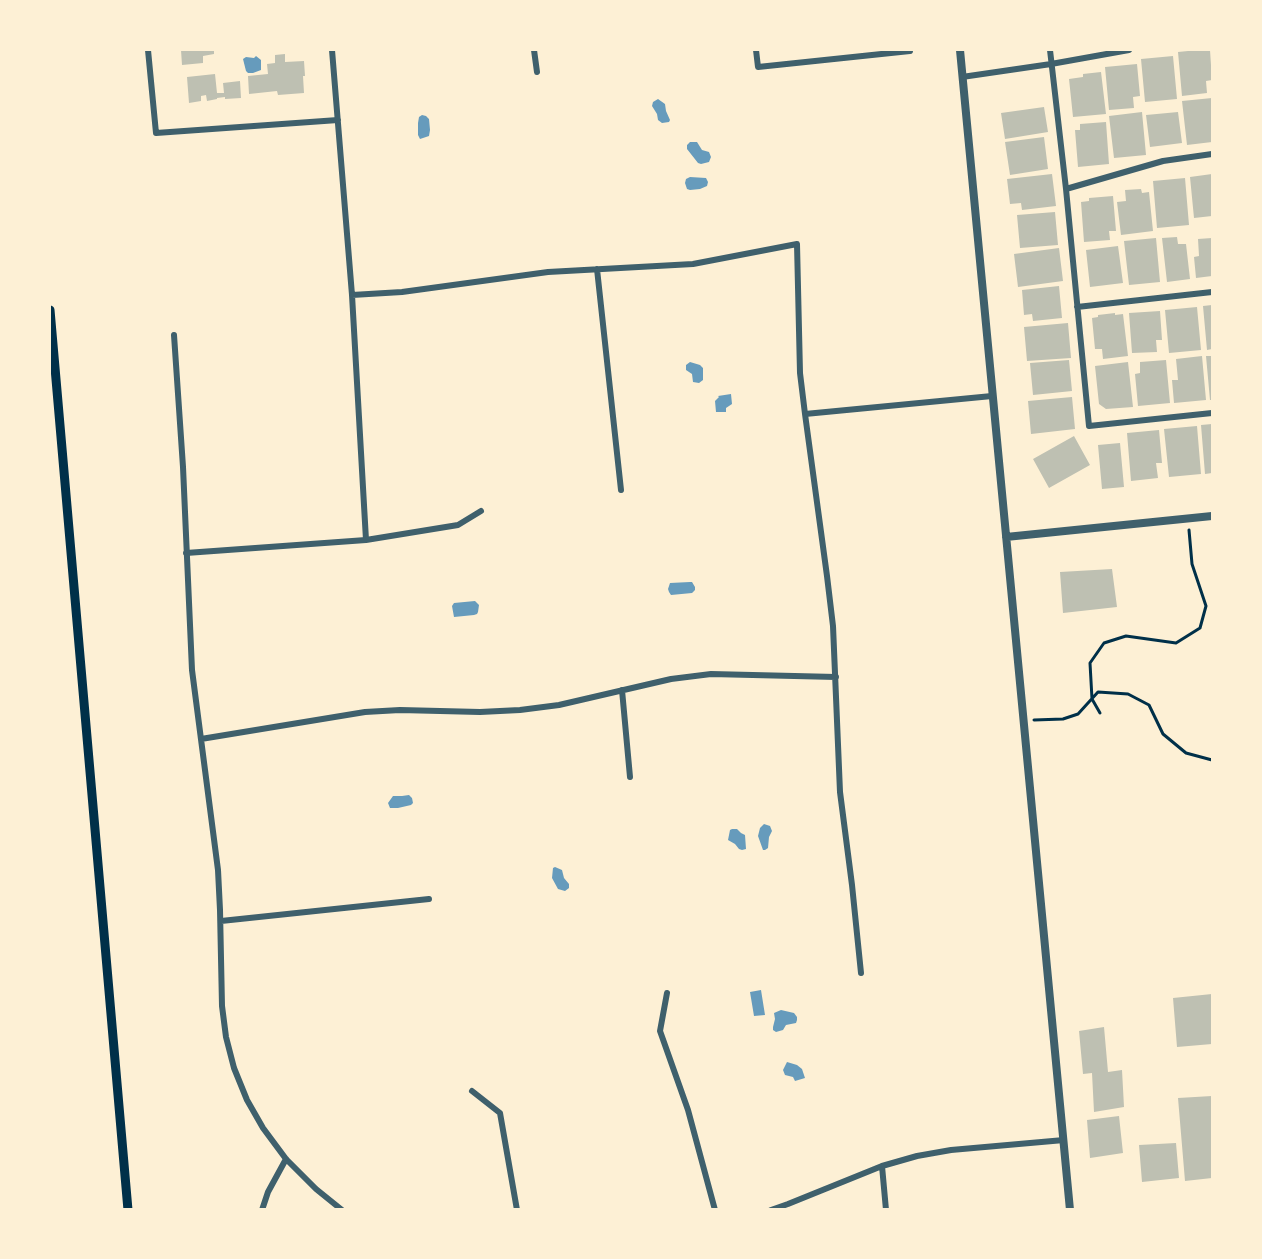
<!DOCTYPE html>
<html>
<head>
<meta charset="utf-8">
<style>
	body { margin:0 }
	#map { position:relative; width:1262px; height:1259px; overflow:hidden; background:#fdf0d5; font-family:Literata,serif }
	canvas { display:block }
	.frame { position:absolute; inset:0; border:51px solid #fdf0d5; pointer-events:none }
</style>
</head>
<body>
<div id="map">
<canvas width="1262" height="1259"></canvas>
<div class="frame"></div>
</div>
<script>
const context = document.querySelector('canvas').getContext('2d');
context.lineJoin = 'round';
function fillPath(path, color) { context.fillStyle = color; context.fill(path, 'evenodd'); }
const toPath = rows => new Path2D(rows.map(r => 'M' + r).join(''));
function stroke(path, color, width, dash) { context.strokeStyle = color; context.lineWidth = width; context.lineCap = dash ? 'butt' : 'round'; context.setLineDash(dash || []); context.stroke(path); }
const water = toPath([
	[256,56,261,60,261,70,253,73,248,73,246,71,243,59,246,57,254,58],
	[658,99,665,104,666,111,670,120,669,122,662,123,658,120,657,114,652,106,653,102],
	[422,115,426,116,429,119,430,130,429,136,420,139,418,135,418,123,419,117],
	[690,142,697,142,702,150,709,152,711,157,709,162,701,164,698,163,687,149,687,145],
	[690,177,706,178,708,182,707,186,700,189,690,190,687,189,685,183,686,179],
	[690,362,700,365,703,368,703,380,699,383,693,382,692,374,686,370,686,365],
	[731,394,732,404,726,408,726,412,716,412,715,401,719,397,718,396],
	[690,582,692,582,695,587,695,590,692,593,671,595,669,592,668,589,670,583],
	[475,601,479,605,478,612,477,614,474,615,454,617,452,606,454,603],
	[409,795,412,798,413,803,411,805,398,808,390,808,388,803,393,796,402,796],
	[764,824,770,826,772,831,769,837,768,848,765,850,763,850,758,836,760,828],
	[732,829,737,829,741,833,745,835,746,849,742,850,739,849,735,844,728,840,730,830],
	[555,867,562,870,564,878,569,884,569,888,565,891,558,889,552,878,553,868],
	[761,990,765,1015,754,1016,750,992],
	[781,1010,794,1013,797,1017,797,1020,796,1023,786,1025,783,1030,776,1032,773,1030,773,1027,775,1019,774,1013],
	[787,1062,797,1065,802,1069,805,1078,795,1081,793,1077,785,1075,783,1070]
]);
const building = toPath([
	[181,50,214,50,214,54,203,56,203,63,182,65],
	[1198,50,1210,50,1212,80,1206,81,1207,93,1182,96,1178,52],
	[285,54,285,62,304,61,305,76,303,76,304,93,278,95,277,91,249,94,248,76,268,74,267,64,275,63,275,55],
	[1173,56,1177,99,1145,102,1141,59],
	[1137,64,1140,96,1133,97,1134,108,1109,110,1105,67],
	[1101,72,1106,114,1073,117,1069,79,1083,77,1083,74],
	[215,74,217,93,224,93,223,83,240,81,241,98,225,99,225,97,217,98,217,99,207,101,206,95,201,96,201,101,189,103,187,77],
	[1212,98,1212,142,1187,145,1182,101],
	[1044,107,1048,132,1005,139,1001,113],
	[1142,112,1146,155,1114,158,1109,116],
	[1178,112,1182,143,1150,147,1146,115],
	[1106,122,1109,164,1078,167,1075,130,1080,130,1080,124],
	[1044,137,1048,169,1010,175,1005,142],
	[1052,174,1056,206,1022,210,1021,203,1010,204,1007,179],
	[1212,174,1212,216,1194,218,1190,177],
	[1185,178,1189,225,1157,228,1153,181],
	[1141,189,1142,193,1149,192,1153,231,1121,235,1117,202,1126,201,1125,190],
	[1113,196,1116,231,1109,231,1110,240,1084,242,1081,202,1089,201,1089,198],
	[1055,212,1058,245,1020,248,1017,215],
	[1177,237,1178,244,1186,244,1190,279,1167,282,1162,238],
	[1156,238,1160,282,1129,285,1124,241],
	[1212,238,1212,276,1196,278,1194,257,1199,256,1198,239],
	[1118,246,1123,283,1090,287,1086,250],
	[1059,248,1063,281,1018,287,1014,254],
	[1059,286,1062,318,1033,321,1032,314,1024,315,1022,290],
	[1212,305,1212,349,1207,350,1203,306],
	[1197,307,1201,350,1169,353,1165,310],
	[1160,311,1162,340,1156,340,1157,352,1132,353,1129,313],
	[1115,313,1115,315,1123,314,1128,356,1103,359,1102,349,1095,349,1092,318,1098,317,1098,315],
	[1068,323,1071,358,1027,361,1024,327],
	[1202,356,1206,400,1174,403,1172,380,1178,380,1176,359],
	[1206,356,1212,356,1212,400,1210,400],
	[1069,360,1072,391,1033,395,1030,363],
	[1166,360,1170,403,1138,406,1135,374,1140,373,1140,362],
	[1128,362,1133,407,1106,409,1099,404,1095,366],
	[1072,397,1075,429,1031,434,1028,401],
	[1212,424,1212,473,1205,474,1201,425],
	[1197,426,1201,474,1169,477,1164,429],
	[1159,430,1162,463,1156,463,1158,478,1131,481,1127,433],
	[1074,436,1090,465,1049,488,1033,459],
	[1120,443,1124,487,1102,489,1098,445],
	[1112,569,1117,607,1063,613,1060,572],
	[1212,994,1212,1044,1177,1047,1173,998],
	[1104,1027,1108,1072,1122,1070,1124,1107,1094,1112,1092,1073,1083,1074,1079,1031],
	[1212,1096,1212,1178,1185,1181,1178,1098],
	[1119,1116,1123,1153,1090,1158,1087,1120],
	[1176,1143,1179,1178,1142,1182,1139,1145]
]);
const path = toPath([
	[1100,713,1092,699,1090,663,1104,643,1126,636,1176,643,1200,628,1206,606,1192,564,1189,530],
	[1034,720,1063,719,1078,714,1098,692,1128,694,1149,705,1163,734,1186,753,1212,760]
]);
const minor = toPath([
	[148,50,156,133,338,120],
	[332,50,352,295,366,540],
	[534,50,537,72],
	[756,50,758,67,910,51],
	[1050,50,1066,189,1089,426,1212,413],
	[962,77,1051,64,1129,50],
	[1066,189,1163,161,1212,154],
	[597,269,621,490],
	[352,295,402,292,548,272,693,264,797,244,800,373,805,414,827,576,833,626,840,792,852,885,861,973],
	[1077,307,1212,292],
	[174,335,183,467,192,670,218,870,220,910,222,1006,226,1037,234,1068,247,1100,263,1128,286,1159,316,1189,342,1210],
	[805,414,992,396],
	[186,553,366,540,458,525,481,511],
	[622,690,630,777],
	[201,739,365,712,400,710,480,712,520,710,559,705,671,679,711,674,836,677],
	[221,921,429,899],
	[667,993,660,1031,688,1110,715,1210],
	[472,1091,500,1113,517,1210],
	[882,1166,886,1210],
	[262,1210,268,1192,286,1159],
	[771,1210,788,1204,882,1166,917,1156,951,1150,1064,1140]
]);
const tertiary = toPath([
	[960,50,1070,1210],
	[1006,537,1212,516]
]);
const secondary = toPath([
	[50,310,128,1210]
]);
fillPath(water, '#669bbc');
fillPath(building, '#bec0b2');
stroke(path, '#003049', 3);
stroke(minor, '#3f606c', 6);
stroke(tertiary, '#3f606c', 8);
stroke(secondary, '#003049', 9);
</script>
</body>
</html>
